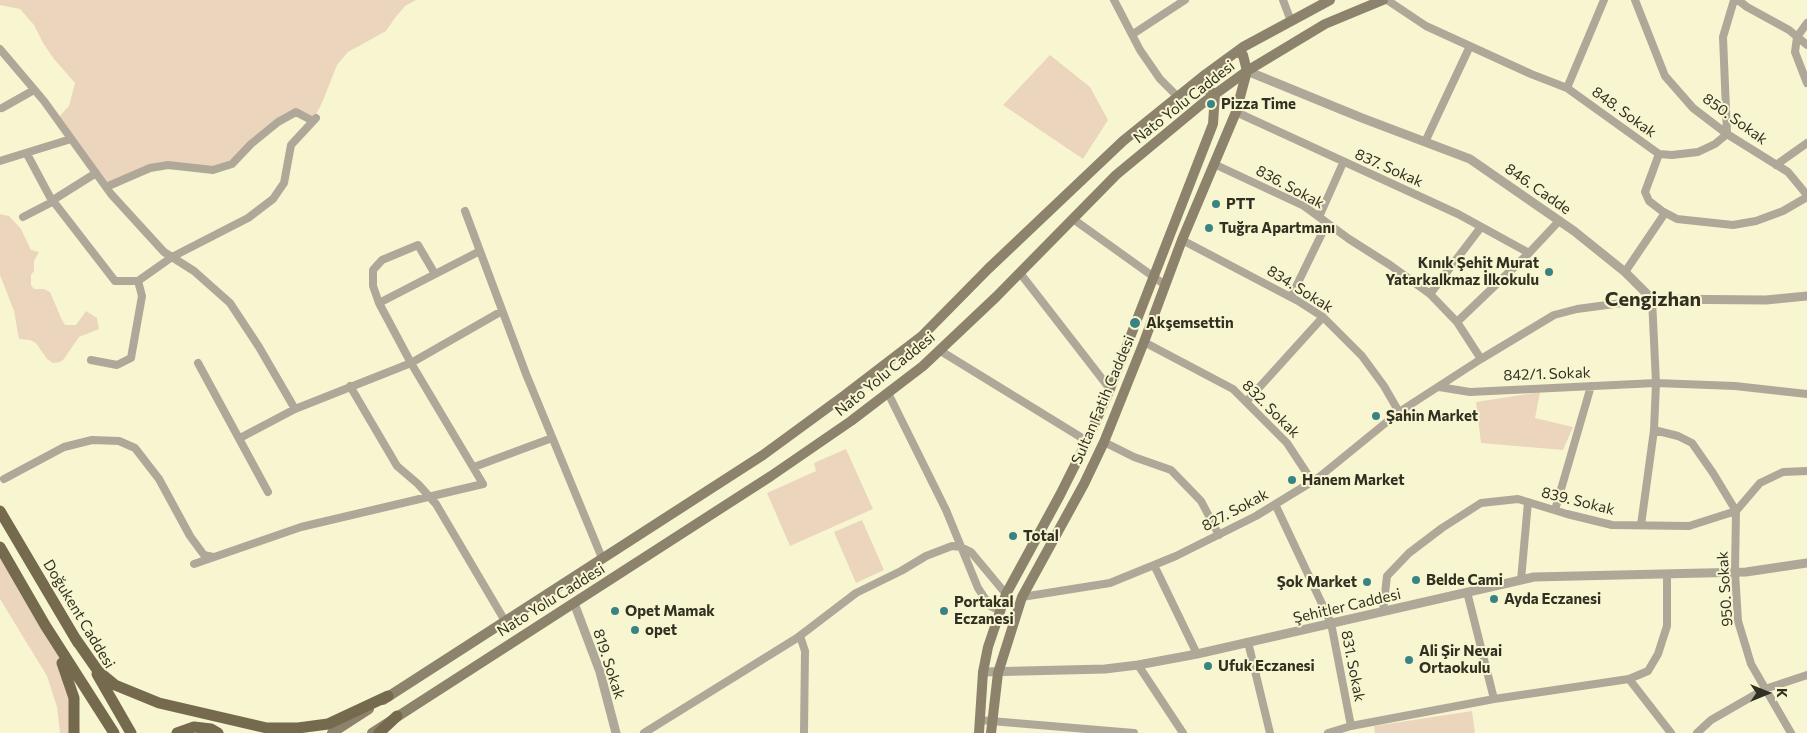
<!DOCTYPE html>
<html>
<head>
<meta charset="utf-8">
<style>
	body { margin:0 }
	#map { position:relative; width:1807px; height:733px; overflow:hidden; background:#f8f6d1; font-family:Commissioner,sans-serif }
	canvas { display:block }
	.north { position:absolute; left:1742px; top:668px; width:50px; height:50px; -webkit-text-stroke:4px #f8f6d1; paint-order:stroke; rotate:90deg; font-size:14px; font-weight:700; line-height:20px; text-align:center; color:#313022 }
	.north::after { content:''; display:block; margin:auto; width:18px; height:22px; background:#313022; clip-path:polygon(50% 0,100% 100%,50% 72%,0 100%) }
</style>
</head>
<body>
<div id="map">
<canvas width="1807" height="733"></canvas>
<div class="north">K</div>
</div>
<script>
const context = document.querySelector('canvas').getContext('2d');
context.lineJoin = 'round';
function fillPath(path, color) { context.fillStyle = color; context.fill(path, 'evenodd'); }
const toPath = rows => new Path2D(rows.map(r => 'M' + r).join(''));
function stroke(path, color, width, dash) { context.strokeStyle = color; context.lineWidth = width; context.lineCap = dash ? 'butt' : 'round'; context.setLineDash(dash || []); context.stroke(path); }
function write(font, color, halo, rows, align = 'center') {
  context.font = font + ' Commissioner,sans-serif'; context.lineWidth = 4; context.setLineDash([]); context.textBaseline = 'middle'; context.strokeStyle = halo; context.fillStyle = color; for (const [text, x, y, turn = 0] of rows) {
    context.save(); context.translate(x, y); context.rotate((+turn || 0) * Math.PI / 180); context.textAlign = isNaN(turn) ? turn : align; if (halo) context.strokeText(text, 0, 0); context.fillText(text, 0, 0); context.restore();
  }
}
const green = toPath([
	[0,0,416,0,405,6,395,18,386,31,348,52,337,65,322,103,313,120,296,111,232,164,213,170,168,165,106,187,57,119,69,106,75,83,54,59,43,43,34,25,20,9,0,5],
	[1050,55,1090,87,1108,120,1083,159,1003,105],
	[0,214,9,216,21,229,31,250,39,252,34,261,34,271,31,275,31,285,34,289,44,289,50,292,62,320,65,325,76,325,86,311,97,318,99,329,79,337,64,359,60,362,53,363,47,359,36,343,30,340,19,339,14,311,0,275],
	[1540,392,1535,418,1573,427,1563,450,1481,443,1476,402],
	[846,449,873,509,790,546,767,493,816,471,814,463],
	[862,520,884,570,856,583,834,532],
	[0,547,44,625,66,670,74,733,60,733,57,707,47,676,0,599],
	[1472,711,1475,733,1375,733,1374,726]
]);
const minor = toPath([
	[1114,0,1140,50,1160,79,1178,97],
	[1283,0,1291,21],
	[1387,0,1426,26,1531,74,1567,88,1659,154,1672,155,1698,152,1715,144,1727,134,1723,37,1734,0],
	[1635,0,1665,76,1693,108,1727,134,1788,172,1807,195],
	[1738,0,1747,7,1789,30,1807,45],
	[1807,23,1797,37,1795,52,1807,83],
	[1133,34,1185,0],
	[0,49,44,101,111,194,164,252,194,271,230,303,259,347,295,409],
	[1567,88,1604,0],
	[2,108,34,90],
	[1236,112,1458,214,1529,253],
	[1425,142,1470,46],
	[27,154,50,197,115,281,138,281,172,257,248,218,273,199,284,183,291,145,316,118],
	[1659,154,1645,192,1649,201,1662,211,1677,219,1733,225,1756,221,1783,211,1807,197],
	[0,161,71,139],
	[1214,164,1304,206,1349,239,1390,265,1430,294,1457,322,1481,359],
	[1776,165,1807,143],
	[106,187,150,168,168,165,213,170,232,164,251,144,278,122,296,112,313,121],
	[53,200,96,173],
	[465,211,526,374,602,558],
	[23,217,54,201],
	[1319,217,1343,163],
	[1073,219,1165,285],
	[1182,240,1298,301,1323,317,1362,356,1384,386,1399,412],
	[1625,272,1665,213],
	[1020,273,1110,389],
	[1430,294,1481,227],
	[1291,297,1327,223],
	[379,303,480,251],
	[1457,322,1529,253,1559,221],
	[1144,342,1233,389,1287,443,1312,481],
	[939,350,1087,441],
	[91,360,117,365,131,358,142,296,138,281],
	[198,363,268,492],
	[350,386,397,466,418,484,436,504,505,621],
	[1439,387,1470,392,1656,383,1735,386,1807,394],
	[888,393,946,510,978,588,990,606,1000,611],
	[1246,402,1323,317],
	[1654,430,1678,436,1692,443,1713,473,1736,511,1735,572,1738,621,1751,664,1791,733],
	[240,438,295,409,411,363,502,311],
	[1104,442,1134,457,1171,470,1201,501,1219,535],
	[474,467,552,438],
	[4,479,64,447,92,440,119,441,135,448,159,479,190,536,204,555,213,557],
	[1275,504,1331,623,1351,726],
	[1555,510,1591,386],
	[194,564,301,527,483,484,411,363,379,303,373,286,373,270,382,260,418,245,435,274],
	[1154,565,1197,654],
	[1521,580,1528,502],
	[1467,592,1494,699],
	[1022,597,1110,583,1176,556,1256,516,1318,478,1399,412,1481,359,1554,315,1577,309,1652,299,1656,383,1654,430,1641,525],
	[1383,611,1387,576,1409,553,1442,528,1481,503,1518,499,1567,514,1612,525,1689,526,1736,511,1760,483,1783,472,1807,471],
	[800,636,805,651,804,733],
	[1248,642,1270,733],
	[1138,665,1183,733],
	[1629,679,1671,733],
	[979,720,1134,733],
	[644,733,797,638,856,593,901,571,926,556,952,546,961,547,971,552,1006,594],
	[1328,733,1351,726,1494,699,1629,679,1648,671,1658,654,1667,626,1667,574],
	[1697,733,1711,720,1765,689,1807,675]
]);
const tertiary = toPath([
	[1247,71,1362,118,1470,159,1574,231,1625,272,1652,299,1766,300,1807,296],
	[574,603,600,672,616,733],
	[983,672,1105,669,1138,665,1197,654,1534,577,1746,572,1807,563]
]);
const secondary = toPath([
	[383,700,763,455,845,395,922,336,988,269,1123,141,1206,74,1243,47,1330,0],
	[332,733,369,709],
	[372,733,771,476,851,421,923,366,996,297,1116,175,1203,103,1247,71,1325,24,1383,0],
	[979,733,983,672,988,647,1006,594,1060,495,1087,441,1110,389,1213,124,1215,94,1209,91,1206,84,1206,74],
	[991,733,998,673,1022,597,1084,484,1104,442,1144,342,1182,240,1236,112,1247,71,1243,55,1237,52]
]);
const primary = toPath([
	[0,511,78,643],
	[0,547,45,625,114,733],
	[75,638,98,671,115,685,159,703,267,728,298,728,328,724,388,696],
	[62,663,74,698,74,733],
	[97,674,131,733],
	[177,733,194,727,211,729,218,733],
	[379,733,397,716]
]);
const markers = [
	[1211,104,5,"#3a8384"],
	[1216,204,5,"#3a8384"],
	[1209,228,5,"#3a8384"],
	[1549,272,5,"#3a8384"],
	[1135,323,6,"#3a8384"],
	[1376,416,5,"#3a8384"],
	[1292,480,5,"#3a8384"],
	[1013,536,5,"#3a8384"],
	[1416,580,5,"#3a8384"],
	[1367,582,5,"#3a8384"],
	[1494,599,5,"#3a8384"],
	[615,611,5,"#3a8384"],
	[944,611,5,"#3a8384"],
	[635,630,5,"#3a8384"],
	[1409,660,5,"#3a8384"],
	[1208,666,5,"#3a8384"]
];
const streetNames = [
	["Nato Yolu Caddesi",1184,102,-38],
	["848. Sokak",1624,112,36],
	["850. Sokak",1735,119,36],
	["837. Sokak",1389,168,24],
	["836. Sokak",1290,187,28],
	["846. Cadde",1538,189,35],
	["834. Sokak",1300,289,32],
	["Nato Yolu Caddesi",885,374,-39],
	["842/1. Sokak",1547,374,-2],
	["Sultan Fatih Caddesi",1103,400,-67],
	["832. Sokak",1271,409,45],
	["839. Sokak",1578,501,14],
	["827. Sokak",1235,510,-28],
	["950. Sokak",1725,589,-94],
	["Nato Yolu Caddesi",551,600,-32],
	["Şehitler Caddesi",1347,606,-13],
	["Doğukent Caddesi",79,614,59],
	["819. Sokak",609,664,72],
	["831. Sokak",1353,666,79]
];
const poiNames = [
	["Pizza Time",1221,104],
	["PTT",1226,204],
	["Tuğra Apartmanı",1219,228],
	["Kınık Şehit Murat",1539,263,"right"],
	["Yatarkalkmaz İlkokulu",1539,280,"right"],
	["Akşemsettin",1146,323],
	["Şahin Market",1386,416],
	["Hanem Market",1302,480],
	["Total",1023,536],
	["Belde Cami",1426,580],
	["Şok Market",1357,582,"right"],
	["Ayda Eczanesi",1504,599],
	["Portakal",954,602],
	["Eczanesi",954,619],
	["Opet Mamak",625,611],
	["opet",645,630],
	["Ali Şir Nevai",1419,651],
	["Ortaokulu",1419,668],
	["Ufuk Eczanesi",1218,666]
];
const districtNames = [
	["Cengizhan",1653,299]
];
fillPath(green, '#ecd5bd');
stroke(minor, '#afa899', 8);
stroke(tertiary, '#afa899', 9);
stroke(secondary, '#8d836d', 10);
stroke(primary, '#75694e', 11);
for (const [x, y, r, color] of markers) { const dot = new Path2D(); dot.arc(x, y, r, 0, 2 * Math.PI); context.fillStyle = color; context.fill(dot); stroke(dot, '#f8f6d1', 2); }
write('15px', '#313022', '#f8f6d1', streetNames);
write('bold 15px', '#313022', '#f8f6d1', poiNames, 'left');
write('bold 20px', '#313022', '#f8f6d1', districtNames);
</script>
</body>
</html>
